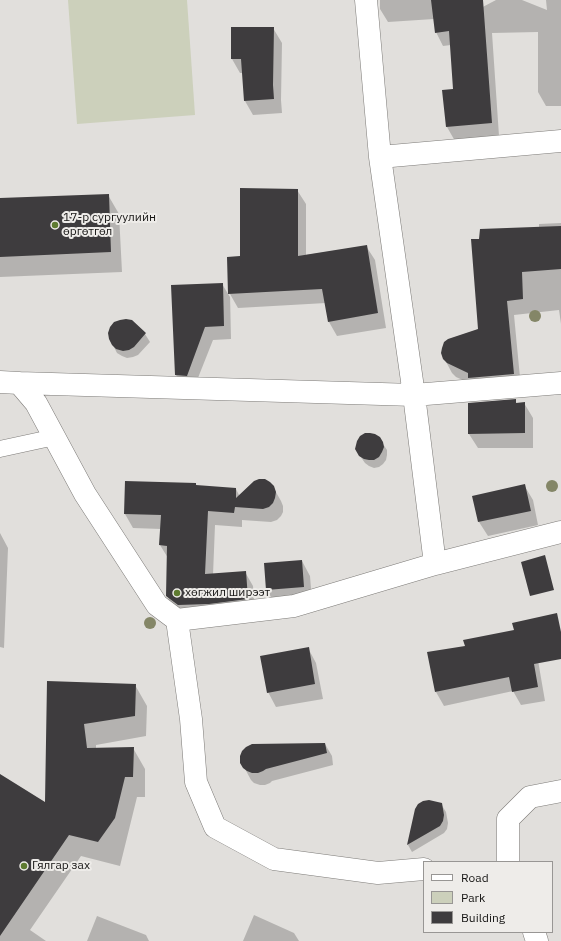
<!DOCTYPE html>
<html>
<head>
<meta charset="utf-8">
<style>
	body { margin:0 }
	#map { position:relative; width:561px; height:941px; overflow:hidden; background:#e1dfdc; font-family:"IBM Plex Sans",sans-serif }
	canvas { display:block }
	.legend { position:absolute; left:423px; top:861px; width:130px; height:72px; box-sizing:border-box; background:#eeece9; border:1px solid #989694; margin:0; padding:5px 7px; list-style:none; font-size:12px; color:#161514 }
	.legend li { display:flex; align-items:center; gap:8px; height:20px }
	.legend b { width:20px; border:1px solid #989694 }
</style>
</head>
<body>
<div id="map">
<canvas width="561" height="941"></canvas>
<ul class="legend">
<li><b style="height:5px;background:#fff"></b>Road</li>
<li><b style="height:11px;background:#ccd0bb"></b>Park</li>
<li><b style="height:11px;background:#3e3c3e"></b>Building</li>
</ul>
</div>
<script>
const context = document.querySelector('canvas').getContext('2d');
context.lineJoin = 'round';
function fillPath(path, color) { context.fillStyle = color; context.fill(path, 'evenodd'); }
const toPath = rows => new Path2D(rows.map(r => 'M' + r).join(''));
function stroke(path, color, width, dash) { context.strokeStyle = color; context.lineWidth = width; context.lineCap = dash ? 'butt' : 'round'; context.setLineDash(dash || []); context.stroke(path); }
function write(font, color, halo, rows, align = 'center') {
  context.font = font + ' "IBM Plex Sans",sans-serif'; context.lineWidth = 4; context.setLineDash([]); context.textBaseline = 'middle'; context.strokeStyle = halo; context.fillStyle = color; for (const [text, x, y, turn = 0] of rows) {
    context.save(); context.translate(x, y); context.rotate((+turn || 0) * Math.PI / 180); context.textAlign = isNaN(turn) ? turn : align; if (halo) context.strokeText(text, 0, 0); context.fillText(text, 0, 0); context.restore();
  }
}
const green = toPath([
	[68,0,187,0,195,115,77,124]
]);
const shadow = toPath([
	[380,0,478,0,477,10,496,0,522,0,547,10,546,0,561,0,561,106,546,106,538,92,538,32,492,33,499,136,455,141,447,127,443,91,454,90,451,45,443,46,436,32,434,19,388,22,380,9],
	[273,28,282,43,281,100,282,113,253,115,245,101,243,73,240,73,232,59],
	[297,190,306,204,306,255,366,246,375,260,386,328,337,336,329,322,326,303,238,308,230,294,231,339,213,340,194,388,184,388,176,375,222,284,230,297,228,258,241,257],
	[108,195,119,214,122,272,0,277,0,199],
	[561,223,561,324,559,310,514,315,521,388,474,385,456,377,452,373,444,358,479,330,539,228,539,224],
	[132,321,145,334,150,342,138,355,133,357,127,358,122,356,117,353,110,339],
	[515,400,517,404,524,403,533,418,533,448,478,448,469,434],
	[379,438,387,450,387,455,386,460,383,464,379,467,374,468,369,466,365,463,360,456],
	[126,482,196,484,197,487,236,489,239,495,273,487,281,501,283,506,283,512,281,516,277,520,271,522,242,520,242,527,215,525,213,575,245,572,253,586,255,613,175,610,167,596,168,558,160,545,161,529,133,528,125,514],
	[524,485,533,500,538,525,488,536,479,522,473,497],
	[0,533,8,548,4,648,0,647],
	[302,561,310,576,312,601,275,604,267,590],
	[535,643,545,701,521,705,513,691,444,706,436,692],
	[308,648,316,663,323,699,276,707,268,692],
	[48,682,135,685,147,706,146,736,96,745,96,749,133,748,145,769,145,797,137,797,120,866,81,856,30,930,46,941,0,941,0,776,46,804],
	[325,744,332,756,333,765,272,781,270,783,265,785,260,785,254,783,251,780,244,767],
	[441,804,446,812,448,823,447,829,444,833,412,852,408,845,416,810],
	[254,915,294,933,299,941,243,941],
	[97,916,146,935,149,941,87,941]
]);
const building = toPath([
	[431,0,483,0,492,123,446,127,442,90,453,89,449,31,435,33],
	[231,27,274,27,273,85,274,99,244,101,241,59,231,59],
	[240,188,298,189,298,256,367,245,378,313,328,322,322,289,228,294,227,257,240,256],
	[109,194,111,252,0,257,0,198],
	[561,226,561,269,522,272,523,299,507,301,514,374,468,378,468,373,447,363,443,359,441,353,442,348,444,342,448,339,478,329,471,239,479,239,480,229],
	[223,283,224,326,205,327,187,376,175,375,171,285],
	[126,319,132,320,146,333,134,347,129,350,123,351,116,349,112,345,109,339,108,333,110,327,114,322,120,320],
	[516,399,516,403,525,402,525,433,468,434,468,403],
	[365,433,370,433,375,434,380,437,383,442,384,447,382,452,379,457,374,460,369,460,364,459,359,456,355,449,357,441,360,436],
	[259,479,265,479,270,482,274,486,276,492,275,498,273,503,269,507,263,509,235,507,234,513,208,511,205,574,246,571,248,599,209,604,178,605,166,596,167,546,159,545,161,515,124,514,125,481,196,483,196,485,236,488,236,498,254,481],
	[525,484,531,511,478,522,472,496],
	[545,555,554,590,530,596,521,562],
	[302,560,304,587,266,590,264,563],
	[557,613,561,632,561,659,534,664,538,687,512,692,509,677,435,692,427,652,465,646,463,640,514,630,512,623],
	[309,647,315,684,267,693,260,656],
	[47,681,136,684,135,716,84,724,87,748,134,747,133,777,125,777,115,818,98,842,69,835,0,936,0,774,45,802],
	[325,743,327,753,266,769,263,771,258,773,252,773,247,771,243,768,240,763,240,756,242,751,246,747,252,744],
	[429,800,442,803,444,815,443,821,440,826,407,845,415,809,418,804,423,801]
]);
const service = toPath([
	[0,449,55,437]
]);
const minor = toPath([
	[366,0,380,157,414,395,435,564],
	[380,157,561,141],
	[0,382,19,383,36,403,85,494,157,605,177,620,191,719,196,782,215,827,274,859,378,873,424,869],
	[19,383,414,395,561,383],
	[177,620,294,606,435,564,561,532],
	[508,862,508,819,530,797,561,791],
	[534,932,537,941]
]);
const trees = [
	[535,316],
	[552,486],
	[150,623]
];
const markers = [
	[55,225,4,"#5e7b30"],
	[177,593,4,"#5e7b30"],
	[24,866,4,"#5e7b30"]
];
const poiNames = [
	["17-р сургуулийн",63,218],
	["өргөтгөл",63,232],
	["хөгжил ширээт",185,593],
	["Гялгар зах",32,866]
];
fillPath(green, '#ccd0bb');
fillPath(shadow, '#0003');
fillPath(building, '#3e3c3e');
stroke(service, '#7d7b78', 17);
stroke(minor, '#7d7b78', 23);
stroke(service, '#fff', 16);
stroke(minor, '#fff', 22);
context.fillStyle = '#848667';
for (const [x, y] of trees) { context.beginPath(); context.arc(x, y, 6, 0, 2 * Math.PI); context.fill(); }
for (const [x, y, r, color] of markers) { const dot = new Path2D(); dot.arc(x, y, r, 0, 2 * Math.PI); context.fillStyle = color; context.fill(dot); stroke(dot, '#eeece9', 1.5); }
write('12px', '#161514', '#eeece9', poiNames, 'left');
</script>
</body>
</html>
